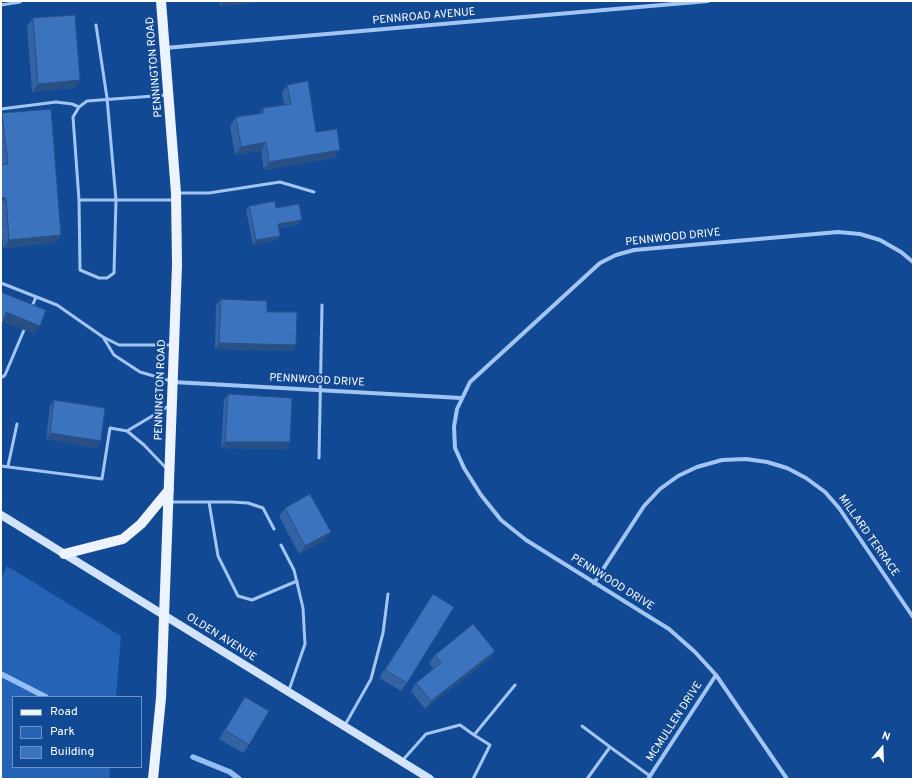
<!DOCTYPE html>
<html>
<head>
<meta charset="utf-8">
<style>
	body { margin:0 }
	#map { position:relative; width:914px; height:780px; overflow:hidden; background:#124995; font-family:Overpass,sans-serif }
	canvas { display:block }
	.frame { position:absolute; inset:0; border:2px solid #fff; pointer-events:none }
	.legend { position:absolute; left:12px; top:696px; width:130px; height:72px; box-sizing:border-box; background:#124995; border:1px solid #7192bf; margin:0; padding:5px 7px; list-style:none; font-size:12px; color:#fff }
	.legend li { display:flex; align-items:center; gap:8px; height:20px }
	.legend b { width:20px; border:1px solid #7192bf }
	.north { position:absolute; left:862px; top:728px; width:40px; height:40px; -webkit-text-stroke:3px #124995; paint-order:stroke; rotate:19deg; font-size:11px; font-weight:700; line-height:16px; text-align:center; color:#fff }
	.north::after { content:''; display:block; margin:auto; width:14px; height:18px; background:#fff; clip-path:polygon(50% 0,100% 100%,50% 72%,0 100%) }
</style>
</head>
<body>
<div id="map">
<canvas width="914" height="780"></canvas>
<div class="frame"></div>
<ul class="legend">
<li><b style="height:5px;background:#edf4ff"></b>Road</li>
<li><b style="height:11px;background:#2463b5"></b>Park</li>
<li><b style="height:11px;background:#3b73be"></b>Building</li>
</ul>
<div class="north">N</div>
</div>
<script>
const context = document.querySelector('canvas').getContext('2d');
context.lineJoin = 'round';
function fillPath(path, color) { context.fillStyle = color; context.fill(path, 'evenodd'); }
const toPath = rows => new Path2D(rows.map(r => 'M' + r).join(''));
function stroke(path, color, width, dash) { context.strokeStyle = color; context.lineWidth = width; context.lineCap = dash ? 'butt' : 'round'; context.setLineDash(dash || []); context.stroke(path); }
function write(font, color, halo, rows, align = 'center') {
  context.font = font + ' Overpass,sans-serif'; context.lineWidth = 4; context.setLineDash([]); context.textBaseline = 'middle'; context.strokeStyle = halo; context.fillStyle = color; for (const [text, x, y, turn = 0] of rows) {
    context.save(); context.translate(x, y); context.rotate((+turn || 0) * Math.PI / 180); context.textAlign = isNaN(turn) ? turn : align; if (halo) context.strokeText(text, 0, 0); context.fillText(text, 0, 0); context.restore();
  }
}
const green = toPath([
	[7,566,121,636,116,697,13,697,13,767,110,767,109,779,1,779,1,579]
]);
const stream = toPath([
	[1,674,46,697],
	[193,757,230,772,239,779]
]);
const service = toPath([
	[1,5,20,2],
	[167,95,87,101,79,107,73,117,79,200,175,200],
	[1,109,56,102,72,104,79,107],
	[178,193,209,193,280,182,314,192],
	[79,200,80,270,99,278,107,278,114,273,116,200,107,98,96,25],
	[1,283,57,305,103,337],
	[31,309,36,297],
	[1,378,5,375,24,330],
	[171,381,140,372,114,355,103,337,119,345,173,345],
	[127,431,169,406],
	[319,458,322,305],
	[1,466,102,479,110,428,127,431,144,445,167,469],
	[8,466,17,424],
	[169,502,231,502,248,503,263,508,274,529],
	[209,502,218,556,238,596,252,600,297,581],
	[281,545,294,570,303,608,305,644,289,690],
	[345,725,371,679,383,633,388,594],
	[582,726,610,747],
	[402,761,426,734,460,725,474,735],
	[473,779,490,745,474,735,515,685],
	[587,779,610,747,650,776]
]);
const minor = toPath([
	[165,48,708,1],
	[173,382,461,398],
	[594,583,644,506,660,489,678,476,697,467,722,460,746,459,767,462,787,468,806,478,825,492,839,508,913,617],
	[648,779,716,675],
	[787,779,716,675,695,652,669,629,526,540,501,520,481,495,464,468,455,448,454,427,457,409,470,382,600,263,616,255,634,250,838,232,860,234,880,240,901,252,913,262]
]);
const secondary = toPath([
	[1,515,430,779]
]);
const primary = toPath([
	[64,554,123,539,141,524,169,490],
	[153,779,161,698,177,265,176,193,161,1]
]);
const wall = toPath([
	[219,1,268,1,220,6],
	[33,18,74,88,32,92,27,26],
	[287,85,316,132,335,158,264,170,261,151,235,155,230,126,236,117,259,114,263,108,284,105,282,93],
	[2,113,61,235,55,243,3,248,1,218,1,114],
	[249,206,276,208,299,224,279,228,280,236,277,240,253,245,246,210],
	[221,299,267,312,296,345,292,351,215,349,216,305],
	[228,394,290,442,286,449,221,448,224,400],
	[54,400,96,448,46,439,50,406],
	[285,508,325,540,299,554,279,516],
	[433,594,407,683,401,691,379,678],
	[495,651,489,659,425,709,411,691,416,683,433,669,429,663,435,655],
	[245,697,249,745,243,753,219,739]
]);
const shadedWall = toPath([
	[223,1,268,1,220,6],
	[80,80,74,88,32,92,38,84],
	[266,142,261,151,235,155,241,147],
	[340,150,335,158,264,170,269,162],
	[1,197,6,198,1,204],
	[302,220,299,224,275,228,278,224],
	[61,235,55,243,3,248,9,240],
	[280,236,277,240,253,245,256,240],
	[6,312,40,326,34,334,1,321],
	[219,343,296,345,292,351,215,349],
	[50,433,101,441,96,448,46,439],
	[225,442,290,442,286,449,221,448],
	[331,532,325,540,299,554,305,546],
	[495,651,489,659,425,709,431,701]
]);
const building = toPath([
	[75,15,80,80,38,84,33,18,75,15],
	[308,81,316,132,337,129,340,150,269,162,266,142,241,147,236,117,264,113,263,108,291,104,287,85,308,81],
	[51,109,61,235,9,240,6,198,1,197,1,165,8,164,2,113,51,109],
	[275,201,276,208,299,204,302,220,278,224,280,236,256,240,249,206,275,201],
	[1,292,46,310,40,326,6,312,1,327,1,292],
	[221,299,267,301,267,312,297,312,296,345,219,343,221,299],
	[228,394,292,398,290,442,225,442,228,394],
	[54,400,105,408,101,441,50,433,54,400],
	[310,494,331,532,305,546,285,508,310,494],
	[433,594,454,607,407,683,385,670,433,594],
	[473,624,495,651,431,701,416,683,441,663,435,655,473,624],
	[245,697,269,711,249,745,225,730,245,697]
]);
const streetNames = [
	["PENNROAD AVENUE",424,17,-5],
	["PENNINGTON ROAD",155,67,-95],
	["PENNWOOD DRIVE",673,238,-6],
	["PENNWOOD DRIVE",317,381,3],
	["PENNINGTON ROAD",161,390,-88],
	["MILLARD TERRACE",868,536,55],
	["PENNWOOD DRIVE",612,583,32],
	["OLDEN AVENUE",221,638,32],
	["MCMULLEN DRIVE",675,722,-57]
];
fillPath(green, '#2463b5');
stroke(stream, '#93bff6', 5.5);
stroke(service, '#a2c5f3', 3);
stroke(minor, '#a2c5f3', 4);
stroke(secondary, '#d1e3fd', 8);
stroke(primary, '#edf4ff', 10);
fillPath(wall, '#3363a3');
fillPath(shadedWall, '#295085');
fillPath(building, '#3b73be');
stroke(building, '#295085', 1);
write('11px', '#fff', '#124995', streetNames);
</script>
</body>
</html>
